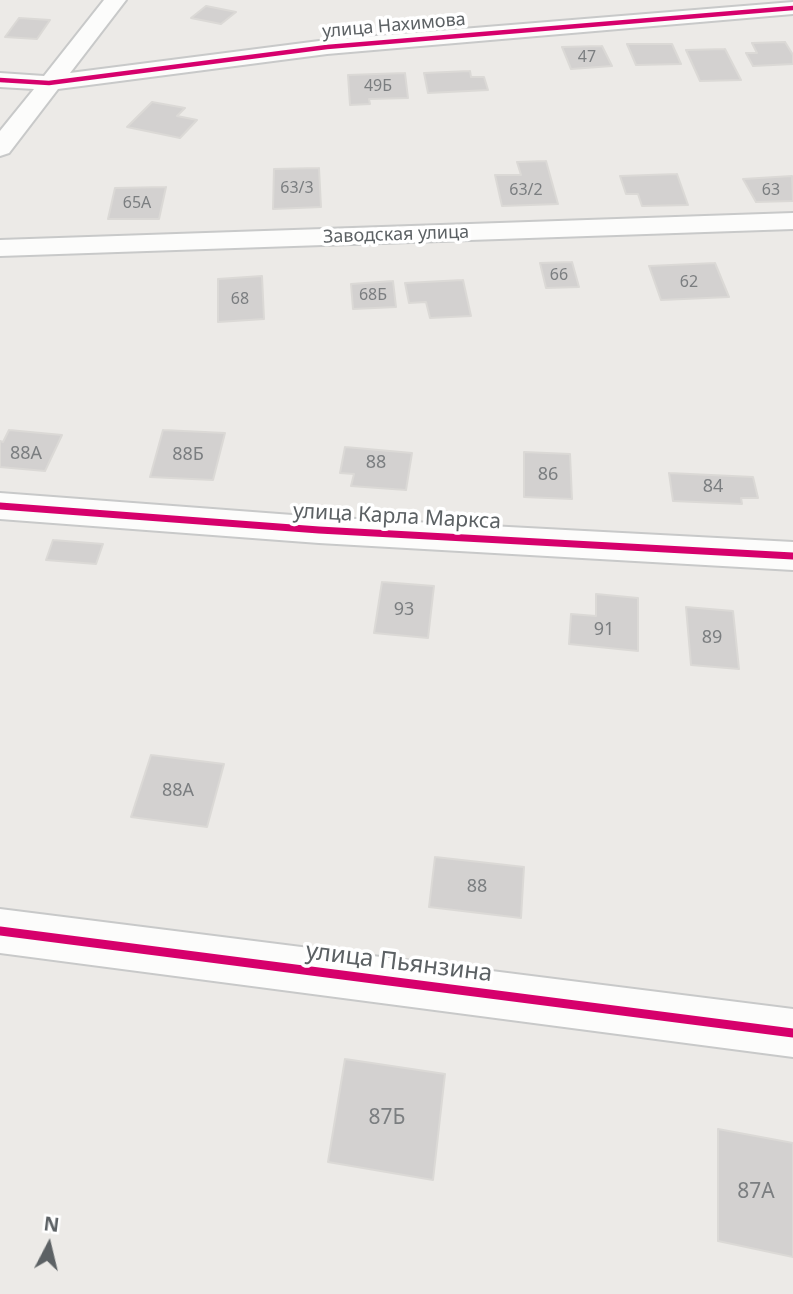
<!DOCTYPE html>
<html>
<head>
<meta charset="utf-8">
<style>
	body { margin:0 }
	#map { position:relative; width:793px; height:1294px; overflow:hidden; background:#eceae7; font-family:"Noto Sans",sans-serif }
	canvas { display:block }
	.north { position:absolute; left:14px; top:1210px; width:70px; height:70px; -webkit-text-stroke:5px #fff; paint-order:stroke; rotate:7deg; font-size:19px; font-weight:700; line-height:28px; text-align:center; color:#5c6164 }
	.north::after { content:''; display:block; margin:auto; width:24px; height:32px; background:#5c6164; clip-path:polygon(50% 0,100% 100%,50% 72%,0 100%) }
</style>
</head>
<body>
<div id="map">
<canvas width="793" height="1294"></canvas>
<div class="north">N</div>
</div>
<script>
const context = document.querySelector('canvas').getContext('2d');
context.lineJoin = 'round';
function fillPath(path, color) { context.fillStyle = color; context.fill(path, 'evenodd'); }
const toPath = rows => new Path2D(rows.map(r => 'M' + r).join(''));
function stroke(path, color, width, dash) { context.strokeStyle = color; context.lineWidth = width; context.lineCap = dash ? 'butt' : 'round'; context.setLineDash(dash || []); context.stroke(path); }
function write(font, color, halo, rows, align = 'center') {
  context.font = font + ' "Noto Sans",sans-serif'; context.lineWidth = 7; context.setLineDash([]); context.textBaseline = 'middle'; context.strokeStyle = halo; context.fillStyle = color; for (const [text, x, y, turn = 0] of rows) {
    context.save(); context.translate(x, y); context.rotate((+turn || 0) * Math.PI / 180); context.textAlign = isNaN(turn) ? turn : align; if (halo) context.strokeText(text, 0, 0); context.fillText(text, 0, 0); context.restore();
  }
}
const building = toPath([
	[206,6,236,12,221,24,191,18,206,6],
	[19,18,50,20,37,39,5,37,19,18],
	[785,42,793,55,793,64,753,66,746,53,757,53,752,43,785,42],
	[627,44,672,44,681,64,636,65,627,44],
	[602,46,612,66,571,69,562,47,602,46],
	[725,49,741,80,700,81,686,50,725,49],
	[470,71,471,77,484,77,488,90,428,93,424,73,470,71],
	[405,73,408,98,369,99,370,104,350,105,348,75,405,73],
	[152,102,185,108,177,116,197,120,180,138,127,127,152,102],
	[546,161,558,204,502,206,495,175,521,175,517,162,546,161],
	[319,168,321,207,273,209,274,169,319,168],
	[677,174,688,205,642,206,638,194,626,194,620,176,677,174],
	[792,176,793,201,756,202,743,179,792,176],
	[166,187,159,219,108,219,115,188,166,187],
	[572,262,579,287,546,288,540,263,572,262],
	[715,263,729,297,661,300,649,266,715,263],
	[262,276,264,319,218,322,218,279,262,276],
	[463,280,471,316,430,318,426,302,409,303,405,283,463,280],
	[393,281,396,307,353,309,351,284,393,281],
	[9,430,62,435,45,471,0,467,0,441,3,442,9,430],
	[163,430,225,433,213,480,150,477,163,430],
	[345,447,412,453,406,490,351,486,354,474,340,473,345,447],
	[524,452,570,454,572,499,524,497,524,452],
	[669,473,753,477,758,498,741,498,742,504,673,501,669,473],
	[53,540,103,544,96,564,46,560,53,540],
	[382,582,434,586,428,638,374,633,382,582],
	[596,594,638,598,638,651,569,644,571,614,596,616,596,594],
	[686,607,733,611,739,669,691,665,686,607],
	[151,755,224,764,207,827,131,817,151,755],
	[435,857,524,867,521,918,429,907,435,857],
	[345,1059,445,1074,433,1180,328,1162,345,1059],
	[718,1129,793,1143,793,1257,718,1241,718,1129]
]);
const street = toPath([
	[104,0,126,0,70,73,327,40,793,2,793,14,327,54,58,89,9,153,0,156,0,131,34,89,0,87,0,73,44,76,104,0],
	[793,213,793,229,0,256,0,240,793,213],
	[0,493,319,517,793,542,793,570,319,543,0,519,0,493],
	[0,909,793,1009,793,1057,0,953,0,909]
]);
const cyclewayFar2 = toPath([
	[0,80,49,83,327,47,793,8]
]);
const cyclewayFar1 = toPath([
	[0,506,319,530,793,556]
]);
const cycleway = toPath([
	[0,931,793,1033]
]);
const farNumbernames = [
	["47",587,57],
	["49Б",378,86],
	["63/3",297,188],
	["63/2",526,190],
	["63",771,190],
	["65А",137,203],
	["66",559,275],
	["62",689,282],
	["68Б",373,295],
	["68",240,299]
];
const farStreetnames = [
	["улица Нахимова",394,26,-5],
	["Заводская улица",396,235,-2]
];
const numberNames = [
	["88А",26,454],
	["88Б",188,455],
	["88",376,463],
	["86",548,475],
	["84",713,487],
	["93",404,610],
	["91",604,630],
	["89",712,638],
	["88А",178,791],
	["88",477,887]
];
const streetNames = [
	["улица Карла Маркса",397,517,3]
];
const nearNumbernames = [
	["87Б",387,1118],
	["87А",756,1192]
];
const nearStreetnames = [
	["улица Пьянзина",399,963,7]
];
fillPath(building, '#d3d1d0');
stroke(building, '#dbd9d6', 2);
stroke(street, '#c8c9c9', 4);
fillPath(street, '#fcfcfb');
stroke(cyclewayFar2, '#d6006c', 4.5);
stroke(cyclewayFar1, '#d6006c', 7);
stroke(cycleway, '#d6006c', 9);
write('16px', '#7b7e80', null, farNumbernames);
write('18px', '#5c6164', '#fff', farStreetnames);
write('18px', '#7b7e80', null, numberNames);
write('21px', '#5c6164', '#fff', streetNames);
write('21px', '#7b7e80', null, nearNumbernames);
write('24px', '#5c6164', '#fff', nearStreetnames);
</script>
</body>
</html>
